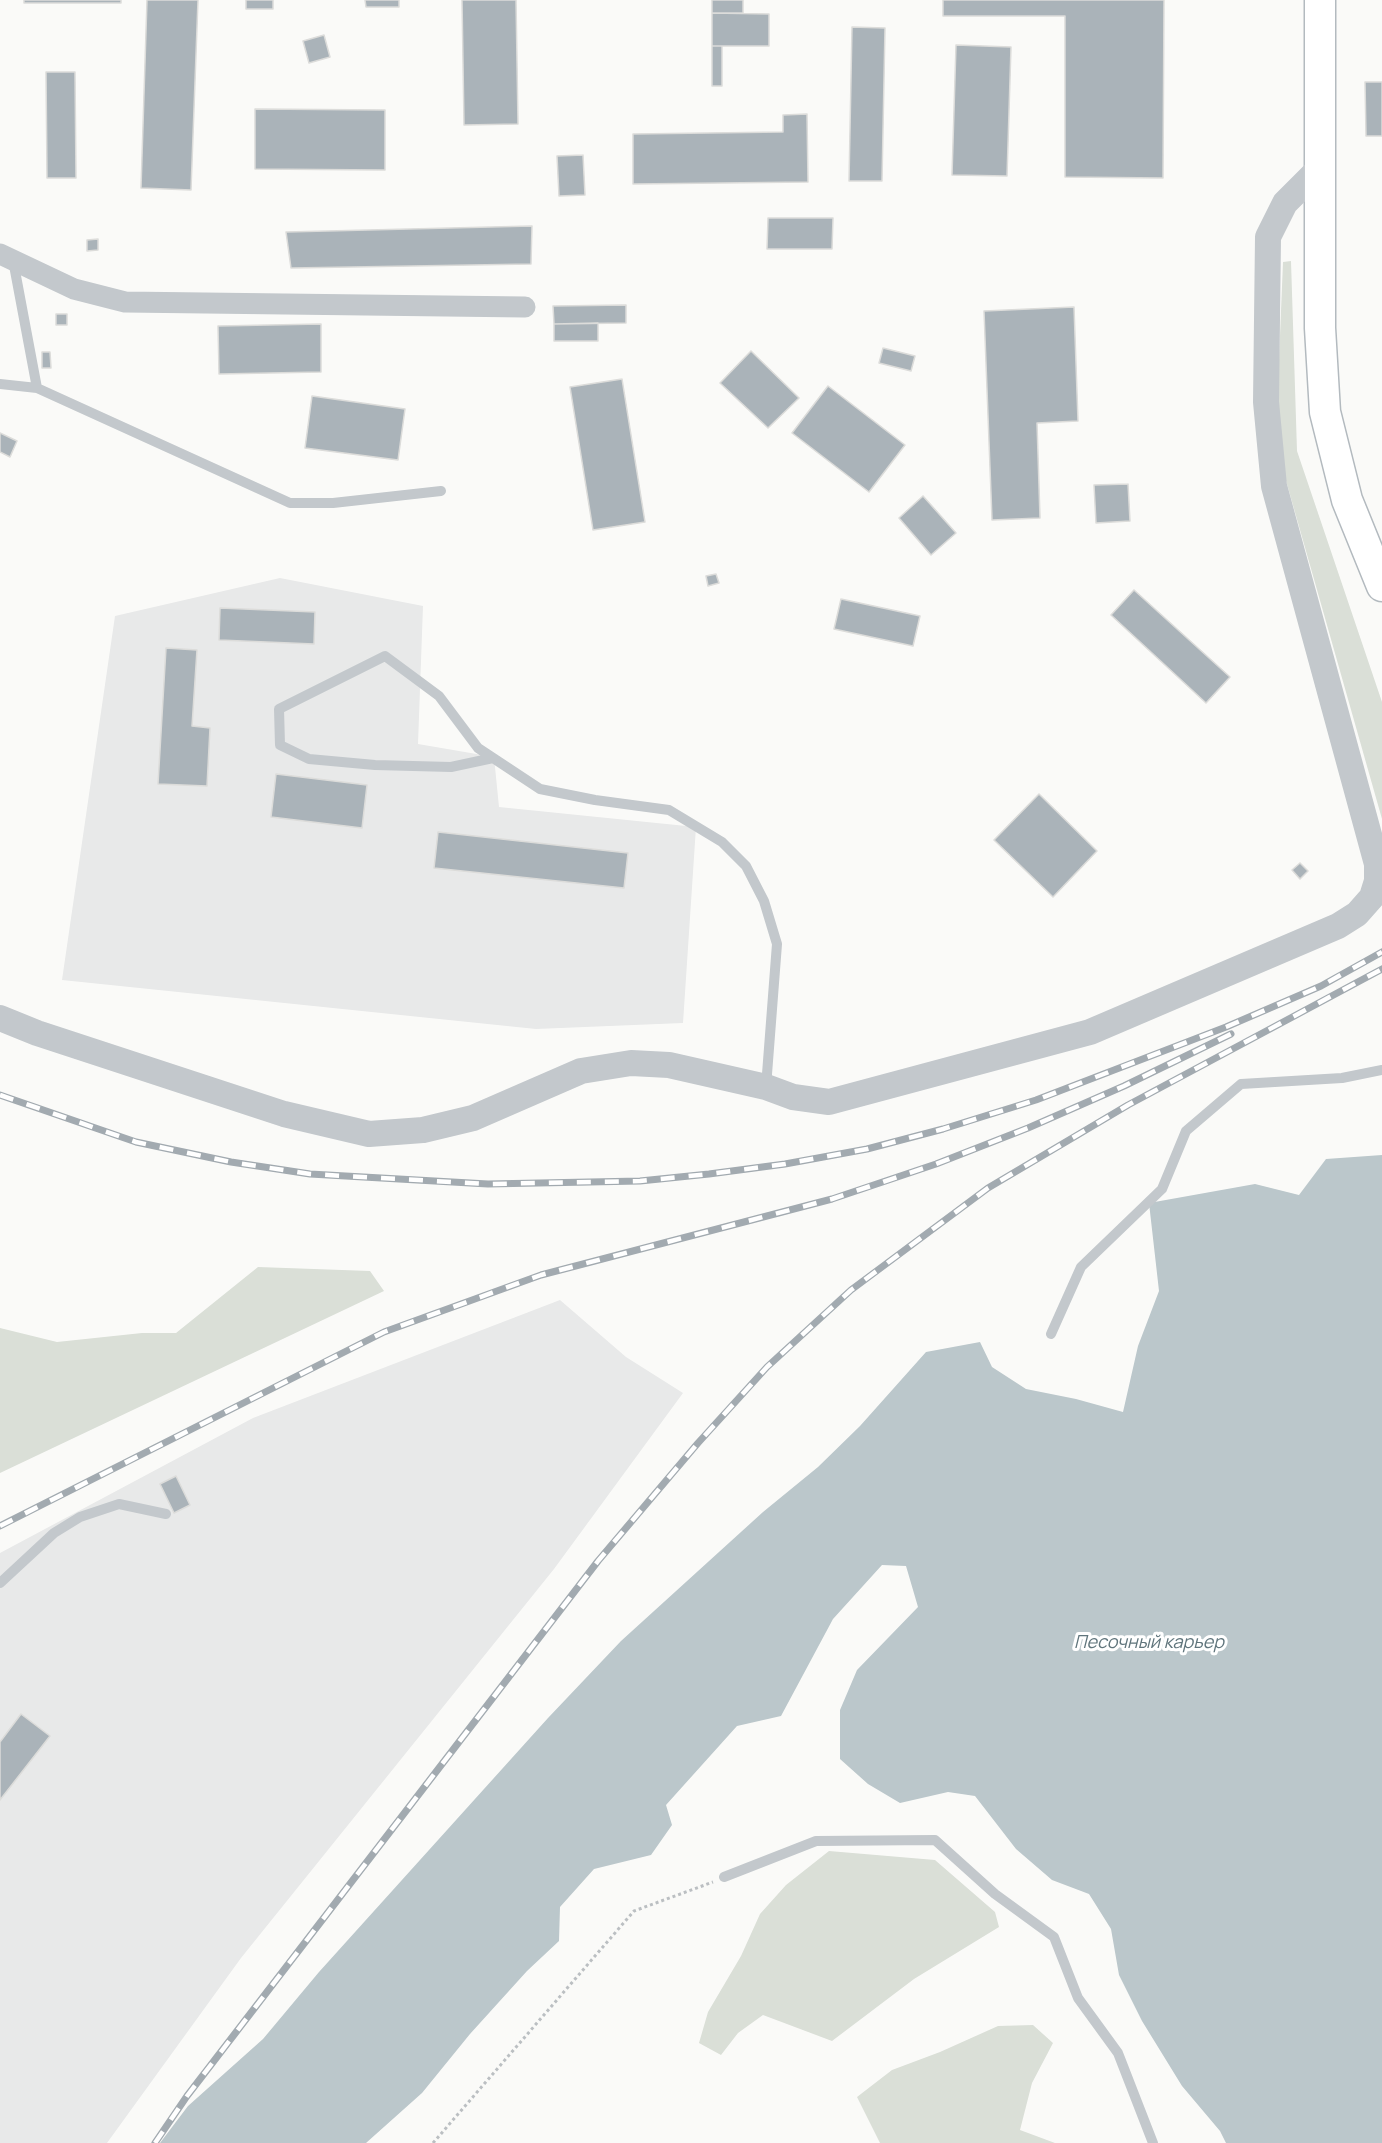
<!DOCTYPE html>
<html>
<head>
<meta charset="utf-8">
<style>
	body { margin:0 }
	canvas { display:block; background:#fafaf8 }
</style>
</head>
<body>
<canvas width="1382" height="2143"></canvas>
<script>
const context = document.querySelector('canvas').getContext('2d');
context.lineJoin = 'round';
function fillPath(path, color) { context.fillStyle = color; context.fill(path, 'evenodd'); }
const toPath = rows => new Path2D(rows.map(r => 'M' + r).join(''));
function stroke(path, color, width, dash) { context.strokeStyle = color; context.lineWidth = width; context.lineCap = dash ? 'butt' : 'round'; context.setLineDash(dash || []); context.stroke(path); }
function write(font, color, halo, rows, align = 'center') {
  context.font = font + ' Manrope,sans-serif'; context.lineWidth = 6; context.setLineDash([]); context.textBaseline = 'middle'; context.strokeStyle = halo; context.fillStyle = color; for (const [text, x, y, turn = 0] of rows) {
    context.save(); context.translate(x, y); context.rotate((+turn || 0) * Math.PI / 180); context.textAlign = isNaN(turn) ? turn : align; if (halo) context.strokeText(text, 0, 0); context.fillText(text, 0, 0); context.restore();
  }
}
const built = toPath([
	[280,578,423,606,418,744,494,757,499,807,696,827,683,1023,536,1029,62,980,115,616],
	[560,1300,626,1357,683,1393,554,1569,241,1958,107,2143,0,2143,0,1553,253,1418]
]);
const green = toPath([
	[1291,261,1297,451,1382,702,1382,819,1283,470,1277,409,1283,262],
	[258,1267,370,1271,384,1291,0,1473,0,1328,57,1342,142,1333,176,1333],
	[829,1851,935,1860,995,1912,999,1927,914,1979,832,2041,763,2015,738,2033,721,2055,699,2043,708,2012,741,1956,760,1914,786,1885],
	[1033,2025,1053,2043,1032,2083,1020,2130,1055,2143,880,2143,857,2097,892,2070,940,2052,998,2026]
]);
const water = toPath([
	[1382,1155,1382,2143,1226,2143,1220,2131,1182,2086,1142,2021,1119,1975,1111,1929,1089,1894,1052,1880,1016,1849,975,1796,948,1792,900,1803,868,1784,840,1759,840,1710,857,1670,918,1607,906,1566,882,1565,833,1619,781,1716,737,1726,666,1805,672,1825,651,1855,594,1869,560,1907,559,1941,527,1971,470,2034,422,2093,366,2143,160,2143,188,2106,263,2039,319,1972,548,1718,621,1641,763,1512,818,1467,860,1426,926,1352,980,1342,992,1367,1026,1389,1076,1399,1123,1412,1138,1346,1159,1291,1149,1203,1255,1184,1299,1195,1326,1159]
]);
const building = toPath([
	[24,0,121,0,121,3,24,3,24,0],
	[147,0,198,0,191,190,141,188,147,0],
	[246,0,273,0,273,9,246,9,246,0],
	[365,0,399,0,399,7,366,7,365,0],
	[462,0,516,0,518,124,464,125,462,0],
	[712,0,743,0,743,13,712,13,712,0],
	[943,0,1164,0,1163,178,1065,177,1065,16,943,16,943,0],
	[712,13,769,14,769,46,712,46,712,13],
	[852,27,885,28,882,181,849,181,852,27],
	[324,35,330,57,309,63,303,41,324,35],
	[956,45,1011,47,1007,176,952,175,956,45],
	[712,46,722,46,722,86,712,86,712,46],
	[46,72,75,72,76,178,47,178,46,72],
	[1365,82,1382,82,1382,136,1366,136,1365,82],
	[255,109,385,110,385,170,255,169,255,109],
	[807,114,808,182,633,184,633,134,783,132,783,115,807,114],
	[583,155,585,195,559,196,557,156,583,155],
	[768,218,833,218,832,249,767,249,768,218],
	[532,226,531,264,291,268,286,232,532,226],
	[98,239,98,250,87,251,87,240,98,239],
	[626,305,626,323,554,324,553,306,626,305],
	[1074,307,1078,421,1037,423,1040,518,992,520,984,311,1074,307],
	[56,314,67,314,67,325,56,325,56,314],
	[598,323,598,341,554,341,554,324,598,323],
	[321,324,321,372,219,374,218,326,321,324],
	[883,348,915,356,911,371,879,363,883,348],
	[751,351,799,398,768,428,720,383,751,351],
	[42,352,50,352,51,368,42,368,42,352],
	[622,379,645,522,593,530,570,387,622,379],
	[828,386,905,445,869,492,792,433,828,386],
	[312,396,405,409,398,460,305,448,312,396],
	[0,433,17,441,10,457,0,452,0,433],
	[1128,484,1130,521,1096,523,1094,485,1128,484],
	[923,496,956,533,931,555,899,518,923,496],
	[716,574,719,583,708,586,706,576,716,574],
	[1134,590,1230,677,1206,703,1111,615,1134,590],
	[841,599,920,616,913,646,834,629,841,599],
	[220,608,315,612,314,644,219,640,220,608],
	[166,648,197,650,192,726,210,728,207,786,158,784,166,648],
	[276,774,367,785,362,828,271,817,276,774],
	[1039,794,1097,851,1053,897,994,840,1039,794],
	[438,832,628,853,624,888,434,868,438,832],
	[1300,863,1308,871,1300,879,1292,870,1300,863],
	[176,1476,190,1505,174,1513,160,1484,176,1476],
	[21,1714,50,1736,0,1800,0,1742,21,1714]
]);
const path = toPath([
	[433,2143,634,1911,713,1882]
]);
const service = toPath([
	[13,260,37,388,290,503,333,503,441,491],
	[0,384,37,388],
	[493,758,451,767,375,765,309,759,280,745,279,709,385,656,439,696,478,748,540,789,595,800,669,810,722,842,746,866,764,901,777,944,766,1087],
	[1051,1334,1081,1267,1162,1189,1186,1131,1241,1084,1342,1078,1382,1070],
	[0,1583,54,1533,80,1517,119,1504,166,1514],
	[724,1877,816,1841,935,1840,995,1894,1054,1937,1078,1998,1118,2053,1153,2143]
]);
const minor = toPath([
	[0,254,74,289,125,302,525,307]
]);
const tertiary = toPath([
	[0,1018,37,1033,284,1114,369,1134,423,1130,473,1118,581,1071,631,1063,669,1065,766,1087,793,1097,829,1102,1090,1032,1338,926,1357,914,1372,897,1377,881,1377,864,1274,486,1266,402,1268,237,1285,203,1321,167]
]);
const secondary = toPath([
	[1320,0,1320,328,1325,412,1347,500,1382,586]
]);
const rail = toPath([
	[0,1095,136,1142,231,1162,310,1174,488,1184,640,1181,709,1174,785,1164,867,1149,943,1129,1036,1100,1226,1027,1321,986,1382,952],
	[0,1526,384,1332,541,1275,832,1199,936,1164,1028,1128,1124,1086,1231,1034],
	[155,2143,187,2096,598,1561,698,1443,767,1367,851,1290,988,1188,1128,1105,1382,969]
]);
const waterNames = [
	["Песочный карьер",1149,1643]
];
fillPath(built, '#e8e9e9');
fillPath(green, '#dadfd7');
fillPath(water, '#bbc7cb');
fillPath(building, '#aab3b9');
stroke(building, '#dcdcda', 1.5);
stroke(secondary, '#b3babf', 33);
stroke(path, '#bbbfc2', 3, [3, 3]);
stroke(service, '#c3c8cc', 10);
stroke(minor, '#c3c8cc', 21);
stroke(tertiary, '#c3c8cc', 26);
stroke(secondary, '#fff', 30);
stroke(rail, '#a2aab0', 7);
stroke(rail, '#fff', 4.5, [14]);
write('italic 18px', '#60757c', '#fff', waterNames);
</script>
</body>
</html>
